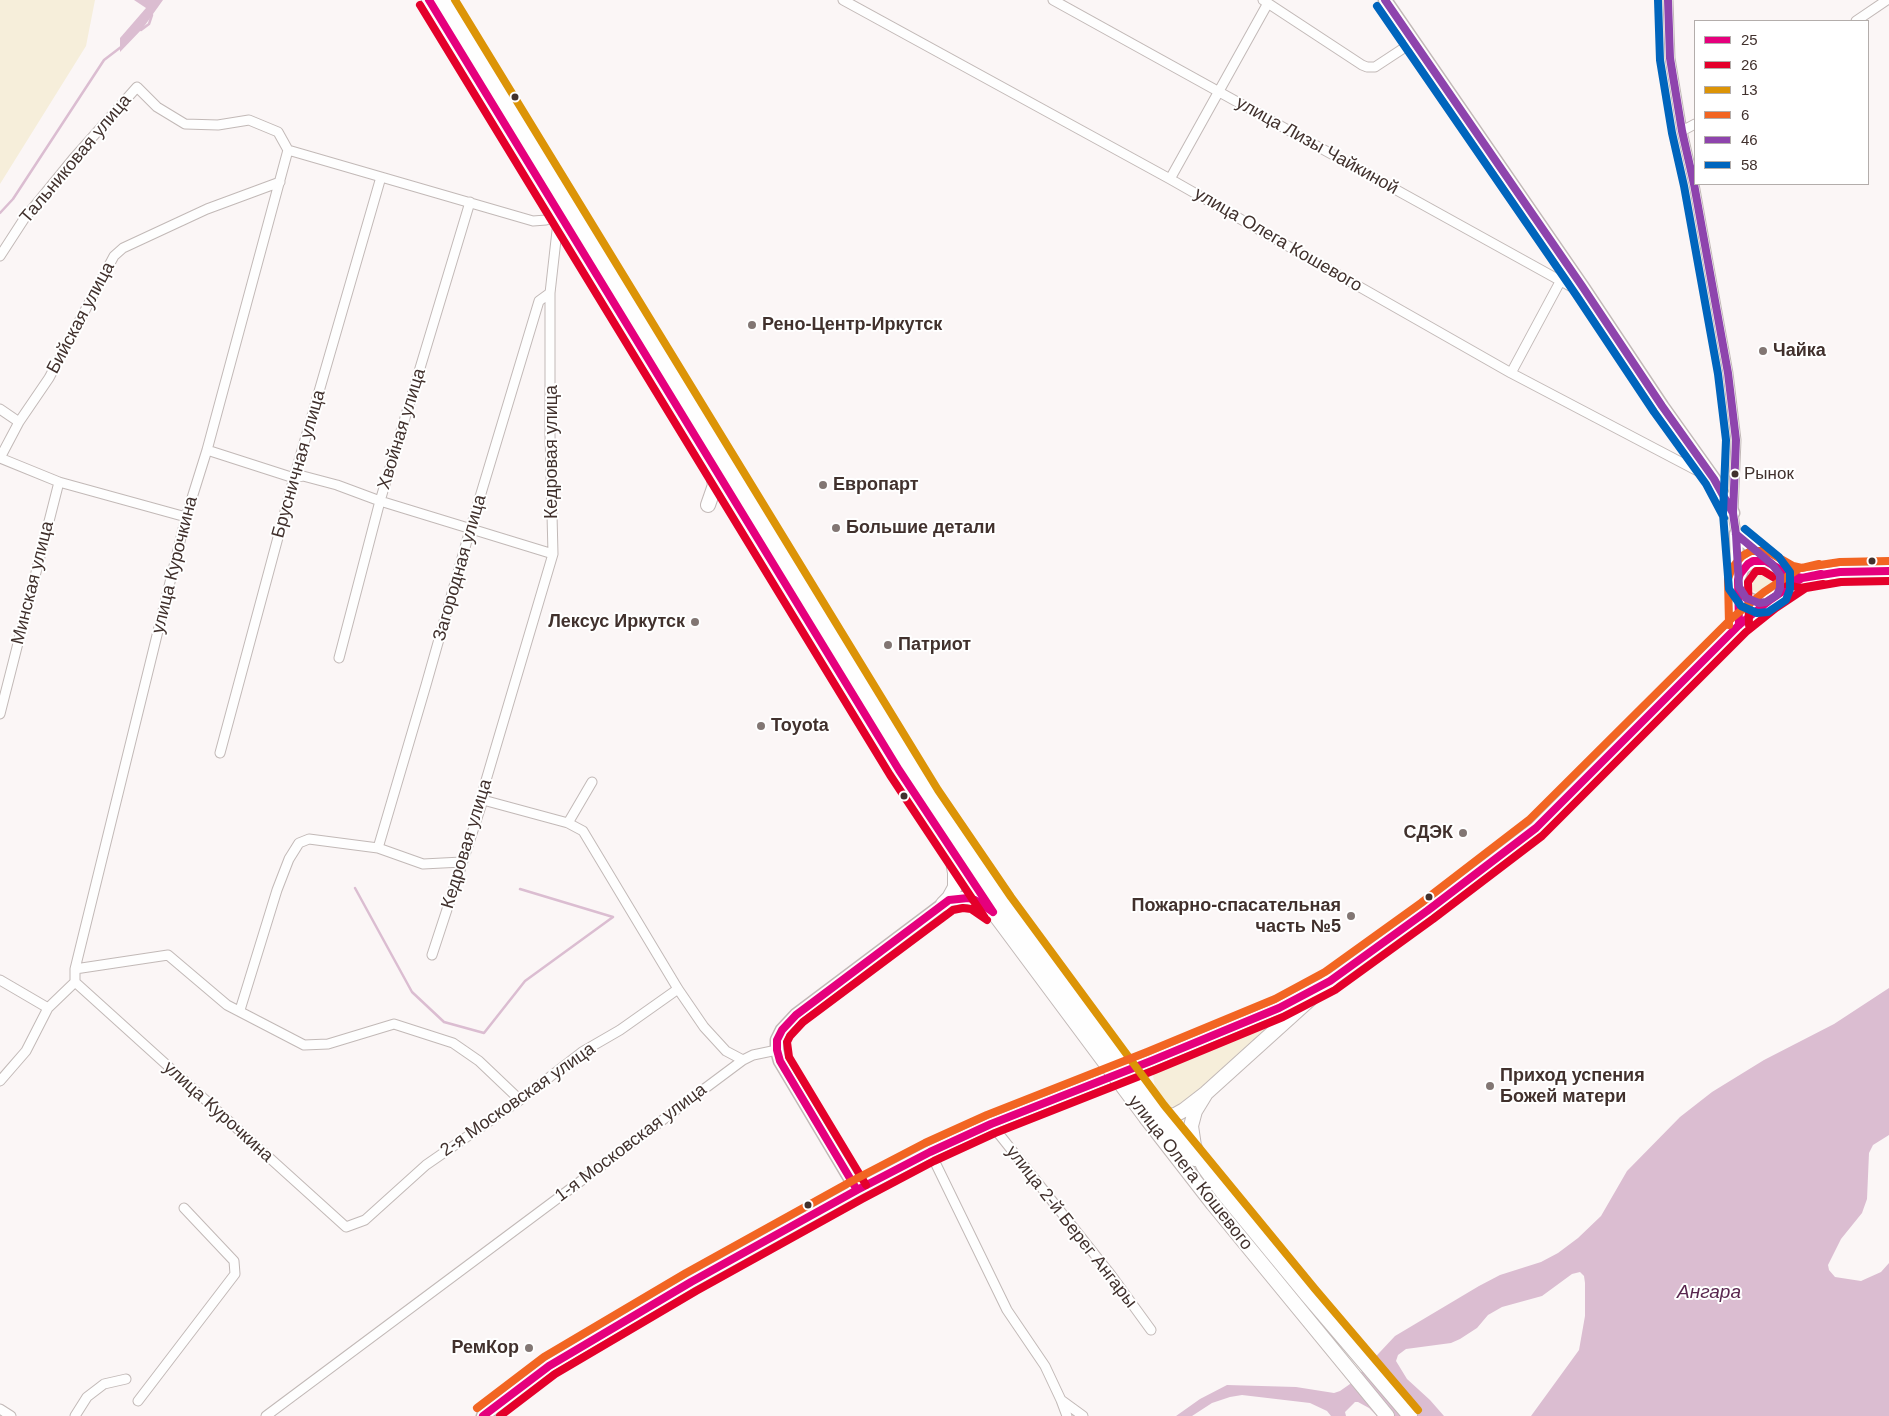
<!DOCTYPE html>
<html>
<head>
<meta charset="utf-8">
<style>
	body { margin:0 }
	#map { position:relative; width:1889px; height:1416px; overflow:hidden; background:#fbf6f6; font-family:Arial,sans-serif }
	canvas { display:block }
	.legend { position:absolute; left:1694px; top:20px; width:175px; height:165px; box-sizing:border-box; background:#fff; border:1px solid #b3adab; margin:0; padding:6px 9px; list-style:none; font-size:15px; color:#41312d }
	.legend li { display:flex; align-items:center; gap:10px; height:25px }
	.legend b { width:25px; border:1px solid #b3adab }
</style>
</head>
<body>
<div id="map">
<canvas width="1889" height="1416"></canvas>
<ul class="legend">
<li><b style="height:6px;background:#e5007d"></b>25</li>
<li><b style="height:6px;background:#e4002b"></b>26</li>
<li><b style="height:6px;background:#dc9407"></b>13</li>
<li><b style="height:6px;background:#f26522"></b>6</li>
<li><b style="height:6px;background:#8e44ad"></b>46</li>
<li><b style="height:6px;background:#0065bd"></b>58</li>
</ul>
</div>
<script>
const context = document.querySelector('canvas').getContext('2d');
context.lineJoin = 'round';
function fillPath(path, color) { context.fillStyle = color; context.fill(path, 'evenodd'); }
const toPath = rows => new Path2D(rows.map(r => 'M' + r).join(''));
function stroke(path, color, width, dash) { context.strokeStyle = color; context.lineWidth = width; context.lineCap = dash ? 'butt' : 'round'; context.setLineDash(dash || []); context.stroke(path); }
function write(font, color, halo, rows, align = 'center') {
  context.font = font + ' Arial,sans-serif'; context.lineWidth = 4; context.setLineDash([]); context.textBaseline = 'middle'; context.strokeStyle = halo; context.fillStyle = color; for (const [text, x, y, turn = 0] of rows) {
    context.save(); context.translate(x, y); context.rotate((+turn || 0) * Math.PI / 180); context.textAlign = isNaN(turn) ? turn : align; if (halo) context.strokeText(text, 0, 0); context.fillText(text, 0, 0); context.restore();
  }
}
const green = toPath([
	[0,0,95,0,86,46,0,184],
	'1749 582a11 11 0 1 1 22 0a11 11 0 1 1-22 0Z',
	[1276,1014,1281,1014,1280,1017,1188,1102,1177,1106,1170,1107,1164,1104,1157,1098,1152,1070]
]);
const water = toPath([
	[134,0,163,0,143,28,120,52,120,38,146,8],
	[1889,988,1889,1135,1873,1145,1869,1153,1867,1199,1862,1213,1841,1239,1828,1265,1829,1270,1835,1277,1861,1281,1881,1272,1889,1263,1889,1416,1531,1416,1579,1350,1585,1316,1585,1283,1584,1276,1580,1272,1572,1274,1542,1296,1502,1307,1488,1315,1477,1328,1460,1339,1451,1343,1406,1349,1398,1355,1396,1361,1407,1379,1430,1400,1444,1416,1377,1416,1369,1408,1358,1402,1355,1402,1345,1412,1346,1416,1331,1416,1327,1411,1310,1403,1242,1395,1230,1397,1212,1403,1192,1416,1176,1416,1200,1399,1227,1385,1296,1387,1334,1393,1340,1391,1350,1384,1395,1336,1479,1286,1500,1275,1541,1262,1558,1253,1578,1238,1601,1216,1627,1171,1680,1117,1712,1092,1764,1060,1834,1024]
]);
const stream = toPath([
	[141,30,149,24,152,15],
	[0,213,13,199,104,60,121,47],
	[355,888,412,992,444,1022,484,1033,525,981,613,917,520,889]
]);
const street = toPath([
	[843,0,1170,179,1511,373,1711,478],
	[1053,0,1570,286,1576,288,1582,286],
	[1263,0,1362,65,1367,67,1375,67,1413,42],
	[1668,0,1670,58,1682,131,1694,184,1728,373,1736,440,1733,513,1736,534],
	[1856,21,1887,0],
	[1682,131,1695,124],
	[288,150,533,221,546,220,559,213,550,293,550,435,553,554,484,787,483,800,432,955],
	[1170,179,1268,3],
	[0,256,24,219,73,159,137,87,157,107,185,124,218,125,249,120,278,132,288,150],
	[1511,373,1561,280],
	[0,409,19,422],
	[207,450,294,478,303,476,337,485,380,501,553,554],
	[0,458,19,422,49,378,114,256,123,248,207,209,280,182],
	[0,458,59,482,186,517],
	[339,658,380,501,470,202],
	[0,714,59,482],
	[220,753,294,478,381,177],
	[483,800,568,823,583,831,678,989,704,1027,726,1051,743,1060],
	[568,823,592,782],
	[378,848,426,685,470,530,539,301,550,293],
	[75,969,168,955,227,1005,304,1045,328,1044,394,1024,453,1043,479,1061,520,1100],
	[0,980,48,1008],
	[75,982,346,1227,365,1220,426,1165,520,1100,582,1052,620,1030,678,989],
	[240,1010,277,890,289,859,299,843,309,839,378,848,423,864,462,862],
	[0,1081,26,1051,48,1008,75,982,75,969,186,517,207,450,288,150],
	[991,1124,1111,1275,1151,1330],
	[930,1152,1007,1310,1045,1366,1061,1400,1083,1416],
	[1061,1400,1067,1416],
	[138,1401,235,1274,234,1261,184,1208],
	[0,1409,11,1416],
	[75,1416,87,1397,104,1384,126,1379],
	[266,1416,743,1060,753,1055,777,1050]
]);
const secondary = toPath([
	[1385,0,1582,286,1662,406,1714,479,1733,513],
	[1736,534,1772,564,1777,569,1781,582,1777,595,1766,602,1759,603,1746,598,1742,593,1738,580,1743,568,1753,561,1766,561,1772,564,1789,575,1802,578],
	[1736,534,1739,625],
	[857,1190,780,1061,777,1050,777,1040,782,1030,796,1015,949,900,962,898,968,898,975,900,991,910],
	[483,1416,549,1366,691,1282,857,1190,930,1152,991,1124,1151,1061,1279,1008,1330,981,1427,911,1536,828,1739,625,1770,600,1802,578,1840,572,1889,571]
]);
const primary = toPath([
	[429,0,899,770,993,912],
	[443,0,930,795,1003,903],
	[708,505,715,485,712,469],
	[943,904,949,898,955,887,955,873,952,855],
	[1206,1093,1195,1111,1191,1126,1194,1146,1204,1167,1223,1193,1307,1295,1410,1416],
	[1156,1111,1167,1116,1175,1115,1184,1110,1206,1093,1330,981],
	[1156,1111,1195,1159],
	[1147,1119,1213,1204,1387,1416]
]);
const primaryBridge = toPath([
	[1003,903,1156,1111],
	[993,912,1147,1119]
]);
const bus1 = toPath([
	[429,0,899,770,993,912],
	[1739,625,1738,580,1740,574,1748,564,1753,561,1766,561,1789,575,1802,578,1821,574],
	[857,1190,780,1061,777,1050,777,1040,782,1030,796,1015,949,900,968,898,975,900,993,912],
	[483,1416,549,1366,691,1282,857,1190,930,1152,991,1124,1151,1061,1279,1008,1330,981,1427,911,1536,828,1739,625,1770,600,1802,578,1840,572,1889,571]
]);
const bus2 = toPath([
	[420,5,890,775,985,918],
	[1749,625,1748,582,1756,571,1763,571,1785,584,1800,588,1823,584],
	[866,1185,789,1057,787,1042,790,1036,803,1022,953,910,963,908,971,909,987,920],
	[500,1416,555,1374,696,1291,862,1199,934,1161,995,1133,1155,1070,1283,1017,1335,990,1433,919,1542,836,1746,632,1776,608,1806,588,1841,582,1889,581]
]);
const bus3 = toPath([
	[455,0,938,790,1011,897,1164,1105,1315,1289,1418,1410]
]);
const bus4 = toPath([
	[1729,625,1728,579,1732,568,1742,556,1751,551,1767,551,1793,566,1802,568,1819,564],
	[477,1408,544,1357,686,1273,852,1181,925,1143,987,1115,1147,1052,1275,999,1325,972,1421,903,1529,820,1732,618,1764,592,1800,568,1840,562,1889,561]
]);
const bus5 = toPath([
	[1385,0,1582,286,1662,406,1714,479,1733,513],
	[1668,0,1670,58,1682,131,1694,184,1728,373,1736,440,1733,513,1736,534],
	[1736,534,1772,564,1780,575,1780,588,1777,595,1766,602,1759,603,1746,598,1739,587,1736,534]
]);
const bus6 = toPath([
	[1658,0,1660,60,1672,133,1684,186,1718,374,1726,440,1723,514,1729,589,1741,606,1757,613,1768,612,1786,600,1790,589,1790,572,1779,557,1745,529],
	[1377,6,1574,292,1654,412,1706,484,1724,518]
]);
const markers = [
	[515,97,4.5,"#41312d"],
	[752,325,5,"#827673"],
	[1763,351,5,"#827673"],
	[1735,474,4.5,"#41312d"],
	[823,485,5,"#827673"],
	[836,528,5,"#827673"],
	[1872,561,4.5,"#41312d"],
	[695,622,5,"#827673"],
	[888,645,5,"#827673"],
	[761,726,5,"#827673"],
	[904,796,4.5,"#41312d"],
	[1463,833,5,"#827673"],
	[1429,897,4.5,"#41312d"],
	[1351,916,5,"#827673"],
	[1490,1086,5,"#827673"],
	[808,1205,4.5,"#41312d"],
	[529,1348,5,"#827673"]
];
const busNames = [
	["Рынок",1744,474]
];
const streetNames = [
	["улица Лизы Чайкиной",1317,146,29],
	["Тальниковая улица",76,159,-50],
	["улица Олега Кошевого",1278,240,30],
	["Бийская улица",81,318,-62],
	["Хвойная улица",402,429,-73],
	["Кедровая улица",552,452,-90],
	["Брусничная улица",299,464,-74],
	["улица Курочкина",175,565,-76],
	["Загородная улица",460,568,-74],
	["Минская улица",33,583,-76],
	["Кедровая улица",467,844,-73],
	["2-я Московская улица",518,1100,-35],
	["улица Курочкина",218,1112,42],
	["1-я Московская улица",631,1143,-37],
	["улица Олега Кошевого",1190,1173,52],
	["улица 2-й Берег Ангары",1071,1227,52]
];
const poiNames = [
	["Рено-Центр-Иркутск",762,325],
	["Чайка",1773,351],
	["Европарт",833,485],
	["Большие детали",846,528],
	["Лексус Иркутск",685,622,"right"],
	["Патриот",898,645],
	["Toyota",771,726],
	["СДЭК",1453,833,"right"],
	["Пожарно-спасательная",1341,906,"right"],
	["часть №5",1341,927,"right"],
	["Приход успения",1500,1076],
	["Божей матери",1500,1097],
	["РемКор",519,1348,"right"]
];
const waterNames = [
	["Ангара",1709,1293]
];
fillPath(green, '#f6eeda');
fillPath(water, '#dbbdd1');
stroke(stream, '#dbbdd1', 2.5);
stroke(street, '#c2b9b7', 11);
stroke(secondary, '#c2b9b7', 15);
stroke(primary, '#c2b9b7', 16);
stroke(street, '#fefefe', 9);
stroke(secondary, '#fefefe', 12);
stroke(primary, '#fefefe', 14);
stroke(primaryBridge, '#c2b9b7', 16, []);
stroke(primaryBridge, '#fefefe', 14);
stroke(bus1, '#e5007d', 8);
stroke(bus2, '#e4002b', 8);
stroke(bus3, '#dc9407', 8);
stroke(bus4, '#f26522', 8);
stroke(bus5, '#8e44ad', 8);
stroke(bus6, '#0065bd', 8);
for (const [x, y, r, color] of markers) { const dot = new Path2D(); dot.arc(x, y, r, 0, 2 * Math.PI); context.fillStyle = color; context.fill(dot); stroke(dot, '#fff', 2); }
write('17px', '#41312d', '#fff', busNames, 'left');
write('18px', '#41312d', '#fff', streetNames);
write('bold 18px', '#41312d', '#fff', poiNames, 'left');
write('italic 19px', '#59264e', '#fff', waterNames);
</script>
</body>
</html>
